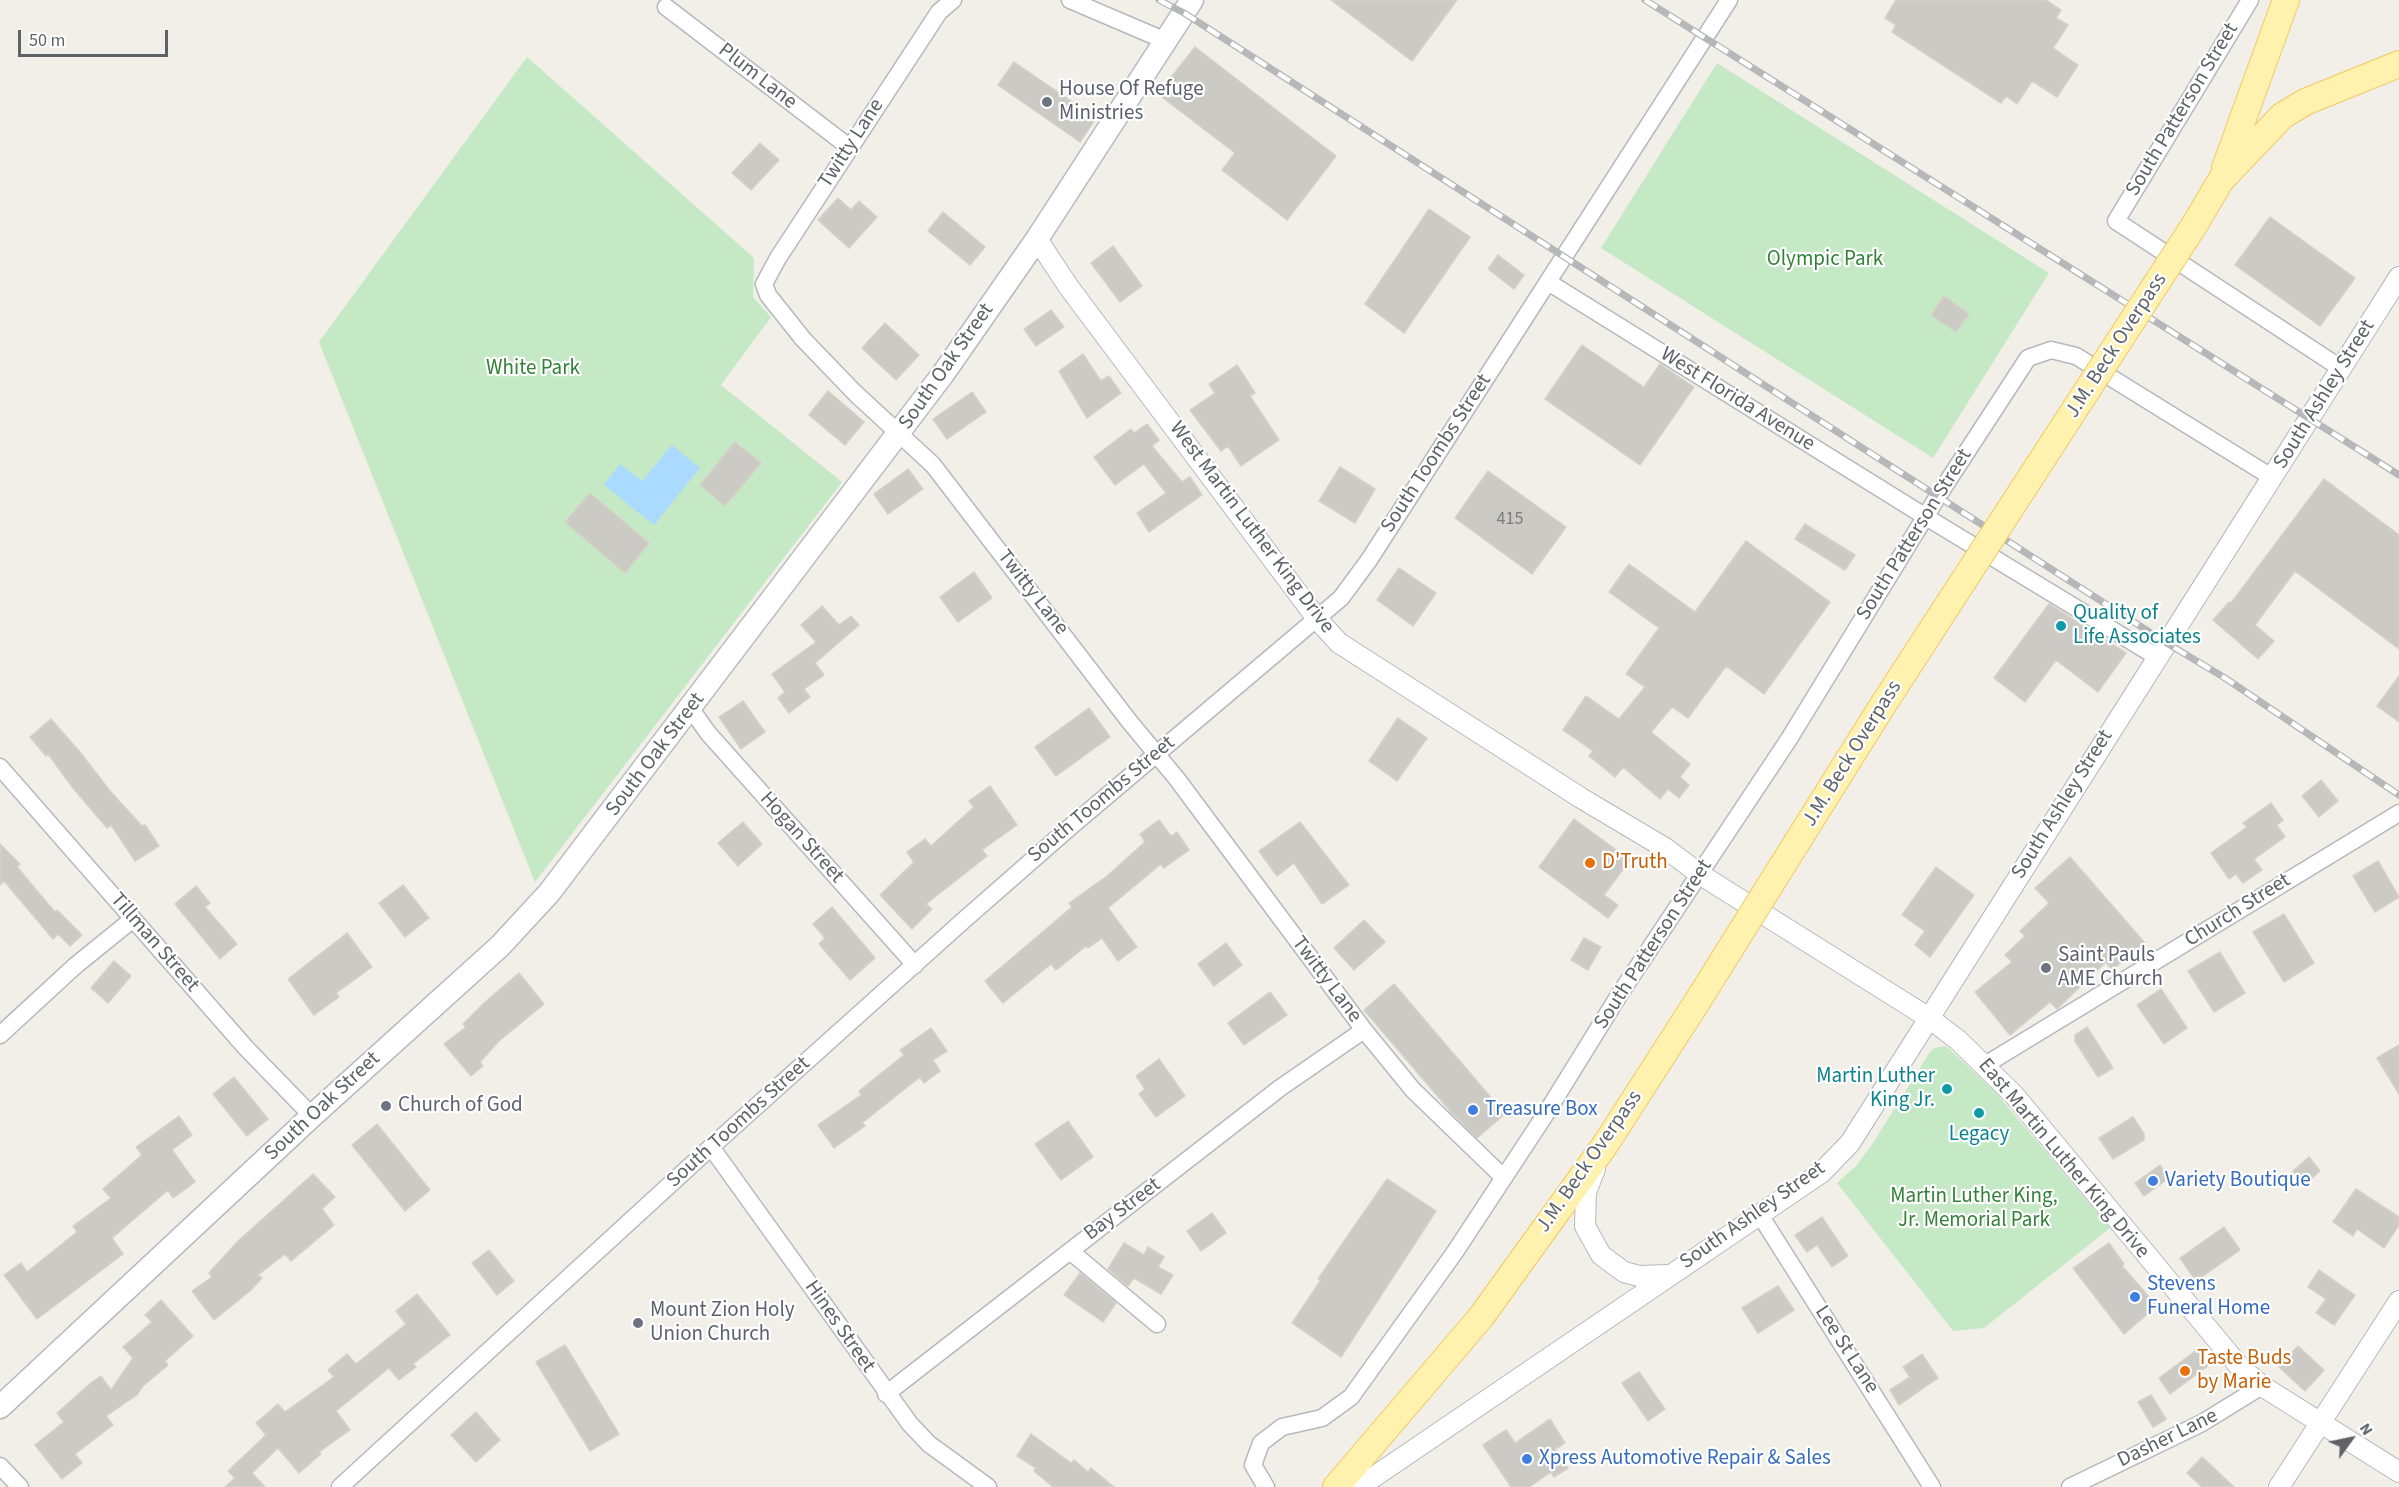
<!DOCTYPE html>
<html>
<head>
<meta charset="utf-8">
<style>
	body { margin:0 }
	#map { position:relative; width:2399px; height:1487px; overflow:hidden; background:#f1efe8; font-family:"Source Sans 3",sans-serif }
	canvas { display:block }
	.north { position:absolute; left:2321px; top:1409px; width:60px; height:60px; -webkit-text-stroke:4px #fff; paint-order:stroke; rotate:57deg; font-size:16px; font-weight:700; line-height:24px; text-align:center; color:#5f6368 }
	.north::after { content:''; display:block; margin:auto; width:21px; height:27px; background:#5f6368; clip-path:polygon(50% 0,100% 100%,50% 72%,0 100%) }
	.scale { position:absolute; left:18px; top:30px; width:150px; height:27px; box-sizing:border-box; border:3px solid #5f6368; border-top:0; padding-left:8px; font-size:18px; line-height:21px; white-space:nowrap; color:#5f6368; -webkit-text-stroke:4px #fff; paint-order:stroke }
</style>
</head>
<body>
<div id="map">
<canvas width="2399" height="1487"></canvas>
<div class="north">N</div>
<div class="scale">50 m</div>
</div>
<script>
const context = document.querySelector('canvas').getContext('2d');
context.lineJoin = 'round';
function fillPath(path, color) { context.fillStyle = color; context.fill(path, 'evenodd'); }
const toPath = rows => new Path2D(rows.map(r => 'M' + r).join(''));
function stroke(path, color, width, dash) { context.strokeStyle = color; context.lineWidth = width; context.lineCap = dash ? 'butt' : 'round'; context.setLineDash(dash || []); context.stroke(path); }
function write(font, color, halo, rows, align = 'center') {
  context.font = font + ' "Source Sans 3",sans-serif'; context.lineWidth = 4.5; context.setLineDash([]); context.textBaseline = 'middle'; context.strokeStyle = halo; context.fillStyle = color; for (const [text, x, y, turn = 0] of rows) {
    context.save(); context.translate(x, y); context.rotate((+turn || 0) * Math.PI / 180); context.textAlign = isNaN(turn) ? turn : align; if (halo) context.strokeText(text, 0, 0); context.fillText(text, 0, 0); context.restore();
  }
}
const green = toPath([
	[527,57,754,258,753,297,771,317,721,385,842,482,535,882,319,342],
	[1717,63,2049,273,1933,458,1601,248],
	[1946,1046,1996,1093,2110,1228,1984,1328,1953,1331,1837,1183,1856,1166,1873,1143,1930,1052,1934,1048]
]);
const water = toPath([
	[672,445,700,468,654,525,604,485,620,464,642,481]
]);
const building = toPath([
	[1331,0,1457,0,1412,61,1331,0],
	[1896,0,2046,0,2061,10,2056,18,2068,25,2053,48,2078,65,2057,97,2032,81,2017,104,2006,96,2001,103,1892,32,1896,25,1885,18,1896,0],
	[1195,47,1336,156,1287,220,1222,170,1235,153,1158,94,1195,47],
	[1014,62,1096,118,1080,142,998,85,1014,62],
	[760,143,779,160,751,190,732,173,760,143],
	[838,198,851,210,859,201,877,217,849,248,818,220,838,198],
	[1429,209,1470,237,1404,333,1365,304,1429,209],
	[943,212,985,247,970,265,928,231,943,212],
	[2270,217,2355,278,2320,326,2235,265,2270,217],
	[1113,246,1142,286,1120,302,1091,263,1113,246],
	[1498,255,1524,275,1514,289,1488,269,1498,255],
	[1944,296,1969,314,1956,332,1931,315,1944,296],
	[1051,310,1064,327,1036,346,1024,329,1051,310],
	[885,323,919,355,896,380,862,348,885,323],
	[1582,345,1644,387,1660,364,1694,387,1640,465,1545,399,1582,345],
	[1083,354,1101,381,1109,376,1121,393,1087,418,1059,371,1083,354],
	[1237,365,1255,393,1250,396,1279,440,1241,466,1228,446,1221,451,1190,410,1215,393,1209,384,1237,365],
	[828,391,864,422,845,445,809,415,828,391],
	[972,392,986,412,947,439,933,419,972,392],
	[1147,424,1159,440,1152,446,1182,482,1190,477,1202,495,1149,532,1137,513,1166,493,1144,464,1115,485,1094,457,1131,429,1134,433,1147,424],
	[735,442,761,463,725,506,700,485,735,442],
	[1340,467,1375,489,1355,523,1319,501,1340,467],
	[908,469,923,489,888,514,874,494,908,469],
	[1488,471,1566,527,1532,574,1455,518,1488,471],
	[2324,479,2399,535,2399,649,2295,571,2255,625,2274,641,2258,659,2213,620,2229,602,2231,603,2324,479],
	[590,493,649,543,625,573,565,522,590,493],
	[1805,524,1855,555,1845,570,1795,539,1805,524],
	[1746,541,1830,602,1764,694,1726,666,1688,718,1672,707,1651,732,1690,764,1680,777,1689,785,1679,798,1668,789,1660,799,1623,767,1615,777,1589,756,1593,751,1563,730,1586,696,1619,719,1645,687,1626,674,1659,628,1609,592,1629,564,1695,612,1746,541],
	[1399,568,1436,593,1413,626,1377,600,1399,568],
	[974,572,992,598,958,622,940,597,974,572],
	[2049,604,2126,653,2098,692,2056,660,2025,702,1994,678,2049,604],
	[822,606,839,625,851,616,859,625,815,663,824,675,804,689,810,697,789,713,778,698,785,692,772,674,816,642,801,625,822,606],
	[2399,676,2399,722,2377,706,2399,676],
	[743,701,765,732,741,749,719,717,743,701],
	[1089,708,1110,737,1056,776,1035,747,1089,708],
	[1398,718,1427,738,1397,781,1369,761,1398,718],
	[51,719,80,752,110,791,142,826,145,825,159,846,135,861,111,825,107,828,73,788,48,754,46,756,30,737,51,719],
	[2321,780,2338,801,2319,817,2302,796,2321,780],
	[990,786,1017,825,982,850,987,856,926,904,932,909,912,929,880,895,914,862,907,852,925,839,931,846,974,807,969,801,990,786],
	[2271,803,2283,820,2277,825,2285,837,2254,859,2262,870,2243,883,2236,874,2229,879,2211,853,2247,827,2243,823,2271,803],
	[1574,819,1630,860,1604,895,1618,905,1608,918,1539,867,1574,819],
	[1159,820,1171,836,1177,832,1189,850,1164,868,1161,864,1108,908,1137,947,1118,961,1102,938,1088,948,1086,946,1056,970,1051,964,1003,1003,985,981,1072,907,1069,903,1107,876,1145,842,1140,834,1159,820],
	[743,822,762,844,738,866,718,843,743,822],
	[1300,822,1349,885,1322,904,1294,863,1277,876,1259,851,1300,822],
	[0,844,20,864,17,867,55,912,57,910,82,935,70,946,58,934,53,939,4,881,0,885,0,844],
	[2070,857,2145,943,2112,970,2106,962,2059,1007,2057,1009,2050,1002,2010,1035,1975,992,2012,962,2005,955,2025,936,2020,931,2049,903,2035,888,2070,857],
	[2378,861,2399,897,2375,912,2353,876,2378,861],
	[1936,867,1974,895,1930,957,1915,945,1925,931,1902,915,1936,867],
	[403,885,429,918,405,937,379,903,403,885],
	[196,886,210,903,205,907,237,944,220,959,175,904,196,886],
	[832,907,875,958,850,980,819,944,825,938,813,924,832,907],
	[2284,914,2314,963,2284,982,2253,932,2284,914],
	[1364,920,1385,942,1354,970,1334,948,1364,920],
	[347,933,372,967,336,993,339,997,314,1015,288,979,347,933],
	[1584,938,1601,947,1588,970,1571,960,1584,938],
	[1226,943,1242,965,1214,986,1198,964,1226,943],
	[2220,952,2245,993,2214,1012,2188,971,2220,952],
	[114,961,131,976,108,1003,91,988,114,961],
	[519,973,544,1004,499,1041,480,1062,483,1066,471,1076,444,1044,466,1027,463,1024,484,1003,519,973],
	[1394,984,1505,1114,1477,1138,1452,1113,1364,1010,1394,984],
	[2161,989,2187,1028,2164,1044,2137,1005,2161,989],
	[1270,992,1287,1015,1244,1045,1228,1023,1270,992],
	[2087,1027,2113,1068,2098,1077,2075,1041,2075,1035,2087,1027],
	[931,1028,947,1051,933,1060,940,1071,924,1083,920,1077,862,1123,865,1126,834,1148,818,1125,861,1095,859,1091,904,1055,900,1050,931,1028],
	[2399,1045,2399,1094,2377,1058,2399,1045],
	[1159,1059,1185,1096,1156,1117,1139,1094,1145,1089,1136,1076,1159,1059],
	[234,1077,268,1119,247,1136,213,1094,234,1077],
	[179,1116,192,1135,172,1150,195,1182,173,1198,168,1190,112,1238,123,1254,37,1319,4,1275,21,1263,27,1272,77,1232,73,1226,111,1198,103,1189,142,1155,136,1147,179,1116],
	[2133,1117,2144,1134,2144,1140,2113,1159,2099,1138,2133,1117],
	[1068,1121,1093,1157,1061,1180,1035,1144,1068,1121],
	[377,1124,430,1190,405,1211,352,1145,377,1124],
	[2309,1157,2320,1171,2304,1185,2293,1171,2309,1157],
	[2160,1165,2169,1178,2144,1196,2135,1183,2160,1165],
	[313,1174,335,1197,322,1209,334,1225,291,1261,285,1254,258,1275,262,1278,250,1291,214,1320,192,1291,212,1277,209,1273,237,1242,313,1174],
	[1387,1179,1436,1211,1341,1357,1292,1323,1321,1280,1318,1279,1387,1179],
	[2356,1189,2399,1217,2399,1225,2384,1248,2357,1229,2353,1236,2333,1222,2356,1189],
	[1212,1213,1226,1233,1201,1251,1187,1231,1212,1213],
	[1822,1217,1848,1256,1832,1267,1817,1245,1807,1252,1795,1235,1822,1217],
	[2224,1227,2240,1250,2196,1281,2180,1258,2224,1227],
	[1124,1243,1144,1255,1148,1247,1164,1257,1158,1267,1173,1275,1161,1294,1134,1278,1128,1286,1108,1269,1124,1243],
	[2109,1243,2124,1264,2122,1266,2157,1306,2124,1334,2073,1268,2109,1243],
	[489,1250,514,1281,497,1295,472,1263,489,1250],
	[2319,1270,2355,1295,2334,1325,2316,1313,2326,1299,2308,1287,2319,1270],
	[1080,1273,1116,1303,1103,1322,1064,1295,1080,1273],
	[1778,1286,1794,1310,1758,1333,1742,1308,1778,1286],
	[417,1294,450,1335,413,1364,416,1367,399,1380,389,1368,336,1411,350,1430,319,1452,321,1454,299,1473,278,1448,252,1473,265,1487,225,1487,235,1478,228,1471,266,1435,256,1423,278,1404,285,1412,334,1377,328,1370,347,1354,356,1364,406,1324,396,1311,417,1294],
	[161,1300,193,1336,165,1361,168,1365,143,1386,137,1395,106,1416,113,1425,75,1454,82,1463,62,1479,35,1445,64,1422,57,1413,92,1382,101,1376,111,1390,133,1358,123,1347,152,1322,145,1315,161,1300],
	[565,1345,619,1434,590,1451,536,1362,565,1345],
	[2298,1346,2324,1370,2305,1391,2279,1367,2298,1346],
	[2198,1349,2209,1365,2170,1394,2159,1378,2198,1349],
	[1922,1354,1938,1378,1899,1405,1890,1390,1910,1377,1903,1367,1922,1354],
	[1639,1372,1665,1409,1648,1421,1622,1383,1639,1372],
	[2151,1395,2166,1419,2153,1427,2138,1402,2151,1395],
	[476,1412,500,1440,476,1462,451,1435,476,1412],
	[1550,1419,1565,1443,1555,1449,1568,1468,1554,1477,1551,1472,1529,1487,1511,1487,1483,1445,1506,1430,1515,1443,1550,1419],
	[1031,1434,1071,1463,1074,1460,1088,1472,1091,1468,1114,1487,1053,1487,1034,1471,1036,1468,1017,1456,1031,1434],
	[2202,1457,2234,1487,2202,1487,2187,1473,2202,1457]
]);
const minor = toPath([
	[953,0,939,12,778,258,764,284,768,295,803,339,855,393,933,465,1129,721,1177,779,1364,1030,1413,1090,1504,1178],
	[1070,0,1166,41],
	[2250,0,2116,221,2342,369],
	[666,7,849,147],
	[1548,282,1926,517,2157,657],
	[691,709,708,733,915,965],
	[0,767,246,1048,312,1116],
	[0,1035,75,966,133,919],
	[1985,1065,2399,813],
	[711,1147,910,1424,929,1444,988,1487],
	[1760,1215,1932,1487],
	[1070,1251,1157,1324],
	[886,1394,1280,1088,1364,1030],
	[0,1466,20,1487],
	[340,1487,711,1147,964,920,1069,828,1341,598,1369,560,1729,0],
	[1266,1487,1253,1465,1261,1443,1282,1427,1322,1418,1351,1397,1455,1252,1545,1115,1621,992,1789,739,1938,496,2028,358,2051,350,2076,356,2273,478],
	[2070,1487,2202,1423,2262,1386]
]);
const tertiary = toPath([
	[1037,239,1068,286,1318,620,1339,643,1581,798,1665,848,1701,875,1929,1018,1958,1040,2014,1095,2239,1366,2262,1386,2399,1472],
	[1595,1169,1586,1192,1585,1226,1601,1255,1624,1272,1639,1276,1668,1275],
	[1359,1487,1821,1173,1850,1143,2399,277],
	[2279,1487,2399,1301]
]);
const secondary = toPath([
	[0,1407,312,1116,500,946,549,893,943,374,1037,239,1192,0]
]);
const primary = toPath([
	[2225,168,2286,0],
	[2195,224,2221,180,2282,116,2305,102,2399,64],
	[1336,1487,1481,1317,1605,1145,1697,1002]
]);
const rail = toPath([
	[1159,0,1184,13,2165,642,2225,678,2399,795],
	[1645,0,2399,475]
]);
const primaryBridge = toPath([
	[1697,1002,1881,708,2195,224]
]);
const markers = [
	[1047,102,6,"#6b7280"],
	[2061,626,6,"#0f9aa8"],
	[1590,863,6,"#e8710a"],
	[2046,968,6,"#6b7280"],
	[1947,1089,6,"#0f9aa8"],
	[386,1106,6,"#6b7280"],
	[1473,1110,6,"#3f7fe0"],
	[1979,1113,6,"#0f9aa8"],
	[2153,1181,6,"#3f7fe0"],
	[2135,1297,6,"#3f7fe0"],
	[638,1323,6,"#6b7280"],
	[2185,1371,6,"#e8710a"],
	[1527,1459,6,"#3f7fe0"]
];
const numberNames = [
	["415",1510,520]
];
const streetNames = [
	["Plum Lane",757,77,38],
	["South Patterson Street",2183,110,-59],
	["Twitty Lane",852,144,-57],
	["J.M. Beck Overpass",2117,346,-57],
	["South Oak Street",947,367,-55],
	["South Ashley Street",2325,395,-58],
	["West Florida Avenue",1737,400,32],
	["South Toombs Street",1437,454,-57],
	["West Martin Luther King Drive",1251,528,53],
	["South Patterson Street",1915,535,-58],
	["Twitty Lane",1032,593,52],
	["J.M. Beck Overpass",1853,754,-58],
	["South Oak Street",656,755,-53],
	["South Toombs Street",1102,800,-40],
	["South Ashley Street",2063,805,-58],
	["Hogan Street",801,838,48],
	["Church Street",2238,911,-32],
	["Tillman Street",154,943,49],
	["South Patterson Street",1654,945,-57],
	["Twitty Lane",1326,980,53],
	["South Oak Street",323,1107,-43],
	["South Toombs Street",739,1123,-42],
	["East Martin Luther King Drive",2063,1159,50],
	["J.M. Beck Overpass",1590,1162,-55],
	["Bay Street",1123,1210,-37],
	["South Ashley Street",1753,1216,-35],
	["Hines Street",839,1327,55],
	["Lee St Lane",1846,1350,57],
	["Dasher Lane",2168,1439,-26]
];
const worshipNames = [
	["House Of Refuge",1059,90],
	["Ministries",1059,114],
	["Saint Pauls",2058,956],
	["AME Church",2058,980],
	["Church of God",398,1106],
	["Mount Zion Holy",650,1311],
	["Union Church",650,1335]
];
const parkNames = [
	["Olympic Park",1825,260],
	["White Park",533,369],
	["Martin Luther King,",1974,1197],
	["Jr. Memorial Park",1974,1221]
];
const cultureNames = [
	["Quality of",2073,614],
	["Life Associates",2073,638],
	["Martin Luther",1935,1077,"right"],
	["King Jr.",1935,1101,"right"],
	["Legacy",1979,1135,"center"]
];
const foodNames = [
	["D'Truth",1602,863],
	["Taste Buds",2197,1359],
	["by Marie",2197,1383]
];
const shopNames = [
	["Treasure Box",1485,1110],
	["Variety Boutique",2165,1181],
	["Stevens",2147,1285],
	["Funeral Home",2147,1309],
	["Xpress Automotive Repair & Sales",1539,1459]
];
fillPath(green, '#c5e8c5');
fillPath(water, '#aadaff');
fillPath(building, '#cccac5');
stroke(building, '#d6d1c6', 1.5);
stroke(minor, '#b5b8bc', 19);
stroke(tertiary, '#b5b8bc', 22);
stroke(secondary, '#b6babf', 25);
stroke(primary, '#f2c960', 28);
stroke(minor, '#fff', 16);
stroke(tertiary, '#fff', 20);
stroke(secondary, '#fff', 22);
stroke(primary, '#fff2af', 26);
stroke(rail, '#b6b7b8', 7);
stroke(rail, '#fff', 4.5, [14]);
stroke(primaryBridge, '#f2c960', 28, []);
stroke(primaryBridge, '#fff2af', 26);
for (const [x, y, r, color] of markers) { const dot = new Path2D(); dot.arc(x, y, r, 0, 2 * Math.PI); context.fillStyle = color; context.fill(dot); stroke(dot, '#fff', 2); }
write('18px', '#7a7d7f', null, numberNames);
write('21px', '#5f6368', '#fff', streetNames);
write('21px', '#5b616d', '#fff', worshipNames, 'left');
write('21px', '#348238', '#fff', parkNames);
write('21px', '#0d838f', '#fff', cultureNames, 'left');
write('21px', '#c56008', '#fff', foodNames, 'left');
write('21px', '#366cbe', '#fff', shopNames, 'left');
</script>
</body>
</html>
